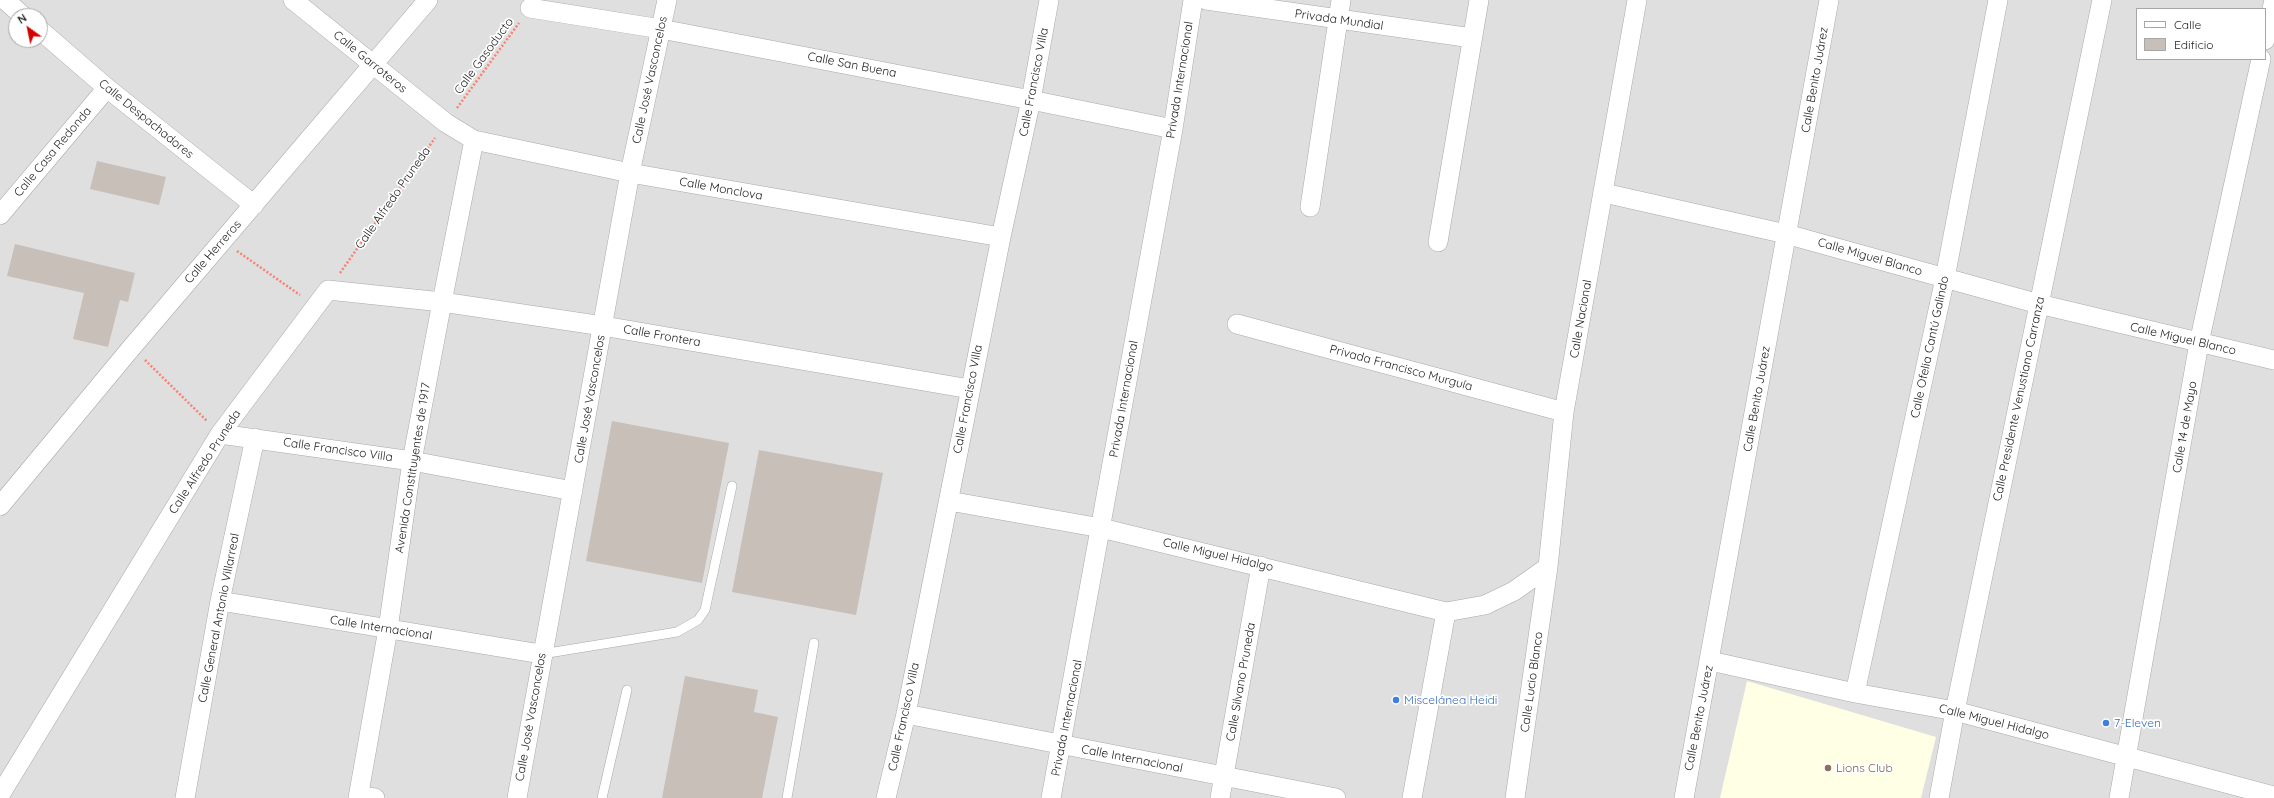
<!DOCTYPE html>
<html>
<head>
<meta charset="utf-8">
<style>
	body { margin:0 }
	#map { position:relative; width:2274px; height:798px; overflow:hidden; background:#f2efe9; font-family:Quicksand,sans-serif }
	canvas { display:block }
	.legend { position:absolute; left:2136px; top:8px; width:130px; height:52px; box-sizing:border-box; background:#fff; border:1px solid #a7a7a7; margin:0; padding:5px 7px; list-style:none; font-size:12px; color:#222 }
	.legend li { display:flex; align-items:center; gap:8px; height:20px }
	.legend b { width:20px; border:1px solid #a7a7a7 }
	.north { position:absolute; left:8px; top:8px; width:40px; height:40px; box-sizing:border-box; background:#fff; border:1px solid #a7a7a7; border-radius:50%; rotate:327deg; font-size:11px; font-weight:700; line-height:16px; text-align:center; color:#222 }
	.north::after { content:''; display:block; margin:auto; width:14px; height:18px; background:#d40000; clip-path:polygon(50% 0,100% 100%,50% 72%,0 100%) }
</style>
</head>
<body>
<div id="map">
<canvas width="2274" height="798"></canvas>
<ul class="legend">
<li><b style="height:5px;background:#fff"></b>Calle</li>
<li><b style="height:11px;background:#c7bfb8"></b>Edificio</li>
</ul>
<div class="north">N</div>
</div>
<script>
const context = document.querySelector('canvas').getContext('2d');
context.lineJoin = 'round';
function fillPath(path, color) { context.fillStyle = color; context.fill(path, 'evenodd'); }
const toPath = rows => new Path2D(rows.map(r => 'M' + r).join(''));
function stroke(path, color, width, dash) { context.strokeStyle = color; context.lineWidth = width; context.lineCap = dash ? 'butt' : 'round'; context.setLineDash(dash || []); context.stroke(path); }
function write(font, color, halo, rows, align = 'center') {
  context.font = font + ' Quicksand,sans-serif'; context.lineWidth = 3.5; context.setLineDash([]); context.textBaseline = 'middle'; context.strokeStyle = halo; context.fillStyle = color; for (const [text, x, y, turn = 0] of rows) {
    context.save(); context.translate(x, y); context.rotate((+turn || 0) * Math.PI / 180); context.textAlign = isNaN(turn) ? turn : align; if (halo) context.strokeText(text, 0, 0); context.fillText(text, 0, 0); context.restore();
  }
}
const residential = toPath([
	[0,0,2274,0,2274,798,0,798],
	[2137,9,2265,9,2265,59,2137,59],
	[16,16,40,16,40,40,16,40]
]);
const education = toPath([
	[1747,681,1936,737,1921,798,1720,798]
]);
const building = toPath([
	[97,161,166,177,159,205,90,189],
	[15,244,135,273,128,302,120,300,108,347,73,339,84,293,7,276],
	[612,421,729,443,702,583,586,561],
	[759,450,883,473,856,615,732,592],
	[685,676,758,690,754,712,778,717,762,798,662,798]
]);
const path = toPath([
	[457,108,519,23],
	[237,251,300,295],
	[340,273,435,138],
	[145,360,207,421]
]);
const lane = toPath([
	[542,654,677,632,698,620,705,610,732,486],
	[602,798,627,690],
	[787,798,814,643]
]);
const street = toPath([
	[5,0,23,16],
	[293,0,446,123,474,140,630,173,1001,237],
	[1206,0,1472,38],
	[530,8,661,29,1031,100,1173,129],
	[40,30,107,88,254,205],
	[2265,40,2274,0],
	[1604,193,1786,234,2039,304,2274,360],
	[1310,207,1341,0],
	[0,215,107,88],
	[1438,242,1479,0],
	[1237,324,1564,412],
	[220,434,412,461,573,491],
	[949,501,1101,528,1446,612,1485,605,1514,591,1548,567,1564,412,1637,0],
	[0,506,132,347,428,0],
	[220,601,541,654],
	[1710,661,1855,693,1955,711,2274,796],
	[1855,693,1945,278,1998,0],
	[906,714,1336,798],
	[0,795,220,434,328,290,442,302,603,326,970,389],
	[359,796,375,798],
	[185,798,220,601,255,438],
	[358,798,388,629,412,461,442,302,474,140],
	[517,798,630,173,667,0],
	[886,798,906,714,1001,237,1031,100,1049,0],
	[1051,798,1173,129,1193,0],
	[1220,798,1261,566],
	[1412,798,1446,612],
	[1515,798,1548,567],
	[1684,798,1829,0],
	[1939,798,1955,711,2102,0],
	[2119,798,2199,343,2261,59]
]);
const markers = [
	[1396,700,4,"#3f7fe0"],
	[2106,723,4,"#3f7fe0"],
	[1828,768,4,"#8d6e63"]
];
const streetNames = [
	["Privada Mundial",1339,20,8],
	["Calle Gasoducto",484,56,-54],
	["Calle Garroteros",370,62,39],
	["Calle San Buena",852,65,11],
	["Calle José Vasconcelos",650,80,-78],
	["Privada Internacional",1180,80,-81],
	["Calle Benito Juárez",1815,80,-80],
	["Calle Francisco Villa",1034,82,-79],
	["Calle Despachadores",146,119,39],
	["Calle Casa Redonda",53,152,-50],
	["Calle Monclova",721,189,10],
	["Calle Alfredo Pruneda",393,198,-55],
	["Calle Herreros",213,252,-49],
	["Calle Miguel Blanco",1870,257,16],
	["Calle Nacional",1581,319,-80],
	["Calle Frontera",662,336,10],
	["Calle Miguel Blanco",2183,339,13],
	["Calle Ofelia Cantú Galindo",1930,347,-78],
	["Privada Francisco Murguía",1401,368,15],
	["Calle José Vasconcelos",590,399,-80],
	["Calle Francisco Villa",968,399,-79],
	["Privada Internacional",1124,399,-80],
	["Calle Benito Juárez",1757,399,-80],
	["Calle Presidente Venustiano Carranza",2019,399,-78],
	["Calle 14 de Mayo",2185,427,-80],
	["Calle Francisco Villa",338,450,8],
	["Calle Alfredo Pruneda",205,462,-57],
	["Avenida Constituyentes de 1917",413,468,-81],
	["Calle Miguel Hidalgo",1218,555,13],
	["Calle General Antonio Villarreal",219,618,-79],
	["Calle Internacional",381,628,9],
	["Calle Silvano Pruneda",1241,682,-80],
	["Calle Lucio Blanco",1532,682,-82],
	["Calle José Vasconcelos",531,717,-80],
	["Calle Francisco Villa",904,717,-78],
	["Privada Internacional",1067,718,-79],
	["Calle Benito Juárez",1699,718,-79],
	["Calle Miguel Hidalgo",1994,722,14],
	["Calle Internacional",1132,759,11]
];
const shopNames = [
	["Miscelánea Heidi",1404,700],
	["7-Eleven",2114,723]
];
const educationNames = [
	["Lions Club",1836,768]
];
fillPath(residential, '#e0dfdf');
fillPath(education, '#ffffe5');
fillPath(building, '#c7bfb8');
stroke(lane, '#a9a9a9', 10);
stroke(street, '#a9a9a9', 20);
stroke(path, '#fa8072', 2.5, [2, 2]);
stroke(lane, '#fff', 9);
stroke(street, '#fff', 19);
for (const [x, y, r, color] of markers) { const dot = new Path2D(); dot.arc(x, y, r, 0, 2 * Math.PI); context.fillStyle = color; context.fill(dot); stroke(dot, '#fff', 1.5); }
write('12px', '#222', '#fff', streetNames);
write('12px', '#366cbe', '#fff', shopNames, 'left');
write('12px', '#785e54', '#fff', educationNames, 'left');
</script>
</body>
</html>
